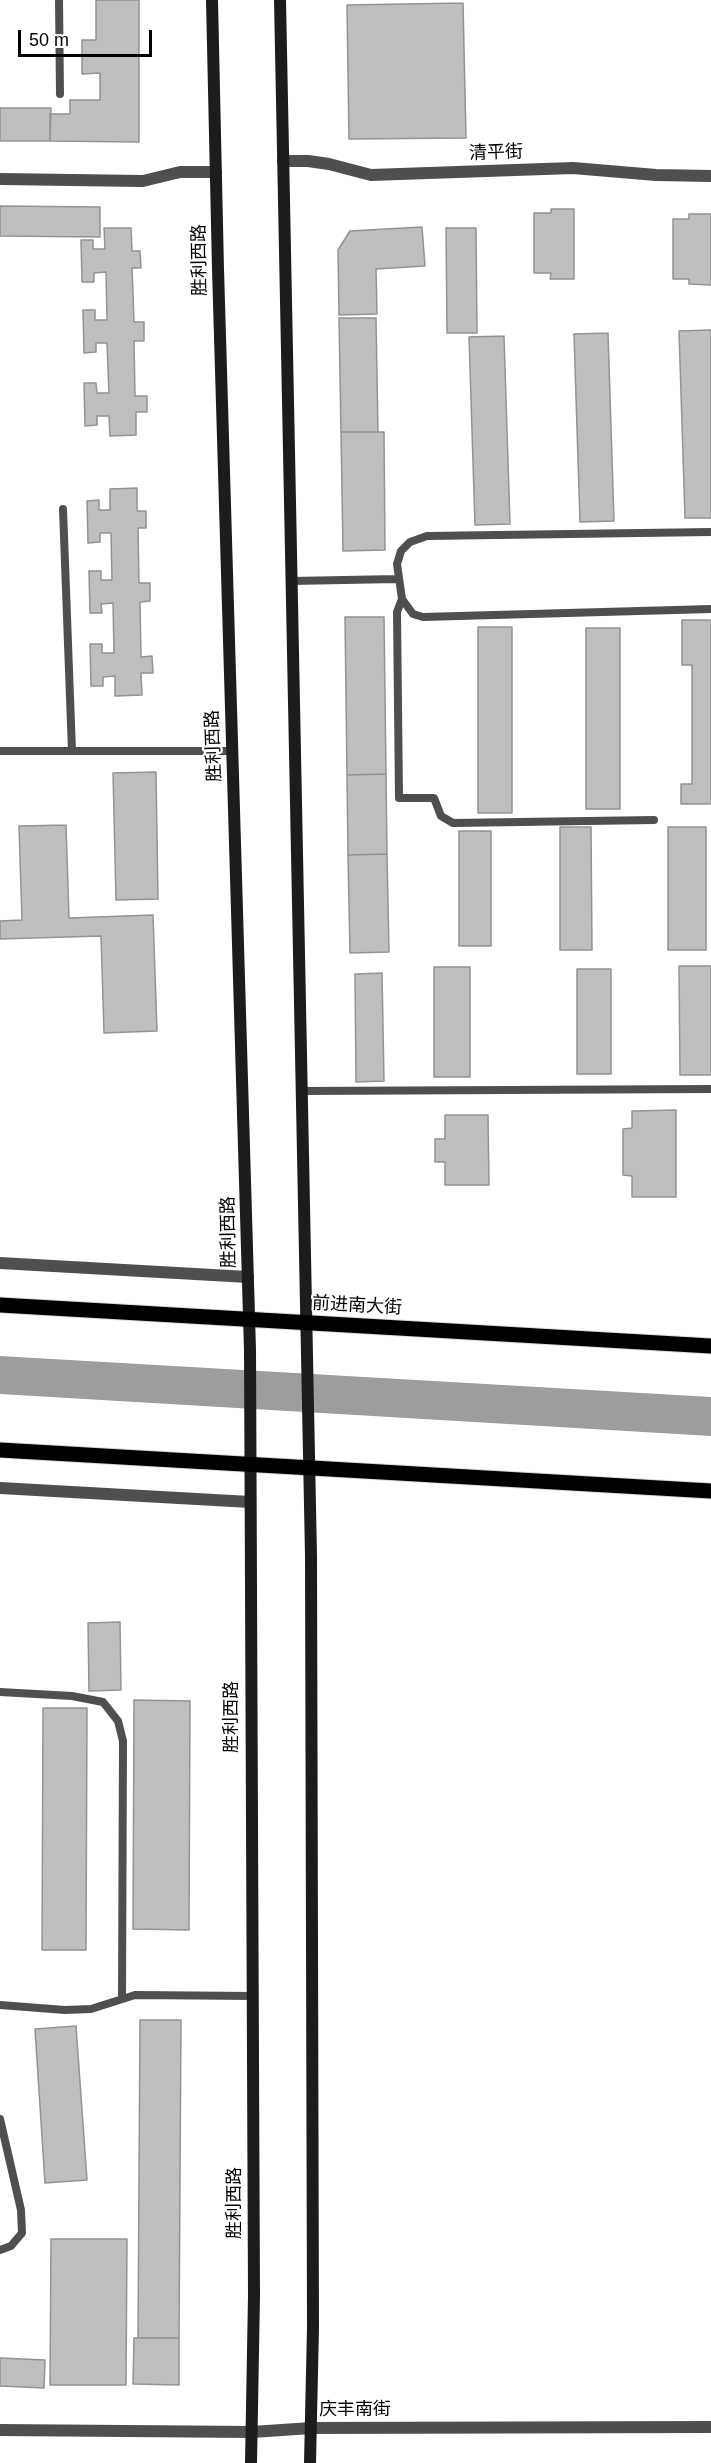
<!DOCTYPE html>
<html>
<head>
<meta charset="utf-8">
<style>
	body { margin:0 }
	#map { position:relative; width:711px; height:2463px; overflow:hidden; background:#fff; font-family:Helvetica,sans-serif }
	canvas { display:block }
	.scale { position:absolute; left:18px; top:30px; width:134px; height:27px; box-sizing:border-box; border:3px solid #000; border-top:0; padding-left:8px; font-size:18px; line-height:21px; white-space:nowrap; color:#000; -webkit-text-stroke:4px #fff; paint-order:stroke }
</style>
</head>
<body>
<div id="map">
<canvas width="711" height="2463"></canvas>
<div class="scale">50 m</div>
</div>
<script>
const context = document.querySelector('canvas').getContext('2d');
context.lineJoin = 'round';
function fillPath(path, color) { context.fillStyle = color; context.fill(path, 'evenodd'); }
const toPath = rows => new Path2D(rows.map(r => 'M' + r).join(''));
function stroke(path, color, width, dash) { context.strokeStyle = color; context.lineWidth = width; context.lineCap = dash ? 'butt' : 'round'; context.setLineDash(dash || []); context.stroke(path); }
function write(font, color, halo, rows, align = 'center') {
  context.font = font + ' Helvetica,"Noto Sans SC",sans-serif'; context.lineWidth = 4.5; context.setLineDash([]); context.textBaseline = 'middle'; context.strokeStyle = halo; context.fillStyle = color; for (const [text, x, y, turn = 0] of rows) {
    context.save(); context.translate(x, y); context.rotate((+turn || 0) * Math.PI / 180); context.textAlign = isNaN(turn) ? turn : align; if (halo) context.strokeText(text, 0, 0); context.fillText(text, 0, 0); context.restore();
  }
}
const water = toPath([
	[0,1356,711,1397,711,1436,0,1394]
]);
const building = toPath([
	[96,0,139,0,139,142,50,141,50,114,70,114,70,100,100,100,100,73,82,74,82,40,96,40,96,0],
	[463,3,466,138,349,139,347,5,463,3],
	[0,108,51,108,50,141,0,141,0,108],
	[0,206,100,207,100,237,0,236,0,206],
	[551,209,574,209,574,279,550,279,551,273,534,273,534,213,551,213,551,209],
	[689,214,711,214,711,285,689,284,689,279,673,279,673,219,689,219,689,214],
	[422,227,425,266,376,269,377,314,339,315,338,250,350,231,422,227],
	[104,228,131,228,132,251,140,251,141,268,132,268,134,322,144,322,144,341,134,341,135,396,147,396,147,412,136,412,136,435,110,436,109,416,97,416,97,425,85,426,84,383,96,383,97,393,109,393,107,343,96,343,96,352,84,353,83,310,95,310,95,320,107,320,106,272,94,273,94,282,82,282,81,240,93,240,93,249,105,249,104,228],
	[446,228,476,228,477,333,447,333,446,228],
	[339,318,376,318,378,432,341,432,339,318],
	[711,330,711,518,685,518,679,331,711,330],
	[608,333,614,521,580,522,574,334,608,333],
	[504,336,510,524,475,525,469,337,504,336],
	[341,432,384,432,385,550,343,551,341,432],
	[137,488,137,511,146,511,146,528,138,528,139,583,150,583,150,601,140,602,141,657,152,656,153,673,141,673,142,695,115,696,115,676,103,677,103,686,91,686,90,644,102,644,102,653,114,653,113,603,101,604,102,613,90,613,89,571,101,571,101,580,112,580,111,533,100,533,100,542,88,543,87,501,99,500,99,510,110,510,110,489,137,488],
	[345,617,384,617,386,774,347,775,345,617],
	[682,620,711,620,711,804,681,804,681,784,692,784,692,665,682,665,682,620],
	[478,627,512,627,512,813,478,813,478,627],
	[586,628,620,628,620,809,586,809,586,628],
	[156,772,158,899,116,900,113,773,156,772],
	[386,774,387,854,348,855,347,775,386,774],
	[66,825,69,918,153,915,157,1031,104,1033,101,936,0,939,0,921,22,920,19,826,66,825],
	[560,827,591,827,592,950,560,950,560,827],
	[668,827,706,827,706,950,668,950,668,827],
	[459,831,491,831,491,946,459,946,459,831],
	[387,854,389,952,350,953,348,855,387,854],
	[679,966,711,966,711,1075,680,1075,679,966],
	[434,967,470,967,470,1077,434,1077,434,967],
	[577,969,611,969,611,1074,577,1074,577,969],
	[382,973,384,1081,356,1082,355,974,382,973],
	[676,1110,676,1197,632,1197,632,1176,623,1175,623,1129,632,1128,632,1111,676,1110],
	[445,1115,488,1115,489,1185,445,1185,445,1162,435,1162,435,1139,445,1139,445,1115],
	[120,1622,121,1690,89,1691,88,1623,120,1622],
	[134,1700,190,1701,189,1930,133,1929,134,1700],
	[43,1708,87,1708,86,1950,42,1950,43,1708],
	[140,2020,181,2020,179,2338,138,2338,140,2020],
	[76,2026,87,2180,45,2183,35,2029,76,2026],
	[51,2239,127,2239,126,2385,50,2385,51,2239],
	[134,2338,179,2338,179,2385,133,2384,134,2338],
	[0,2358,45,2360,44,2388,0,2386,0,2358]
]);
const service = toPath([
	[59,0,60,94],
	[63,509,72,751],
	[711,532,427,536,410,542,401,551,397,564,402,599,413,614,423,617,711,609],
	[291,581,397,579],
	[402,599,397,612,399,798,434,798,441,816,453,823,654,820],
	[0,751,232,751],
	[302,1091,711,1089],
	[0,1692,72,1696,103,1702,118,1721,123,1741,122,1999],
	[0,2005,65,2010,91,2009,135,1995,252,1996],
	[0,2119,21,2210,22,2233,11,2246,0,2250]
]);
const minor = toPath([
	[0,1263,248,1277],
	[0,1488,250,1502]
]);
const tertiary = toPath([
	[283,161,308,161,329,164,371,175,573,168,656,175,711,176],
	[0,179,143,181,180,172,216,172],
	[0,2430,252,2432,311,2428,711,2427]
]);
const secondary = toPath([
	[212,0,218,269,250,1350,254,2296,251,2463],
	[280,0,311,1555,313,2327,310,2463]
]);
const primary = toPath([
	[0,1305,711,1346],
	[0,1450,711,1491]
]);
const streetNames = [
	["清平街",496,153,-2],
	["胜利西路",200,260,-91],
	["胜利西路",214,746,-92],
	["胜利西路",229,1232,-91],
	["前进南大街",357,1306,3],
	["胜利西路",232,1717,-90],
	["胜利西路",235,2203,-90],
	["庆丰南街",355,2410]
];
fillPath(water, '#9d9d9d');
fillPath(building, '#bfbfbf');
stroke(building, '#939393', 1.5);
stroke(primary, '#dbdbdb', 17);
stroke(service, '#4f4f4f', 8);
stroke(minor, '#4f4f4f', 12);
stroke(tertiary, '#4f4f4f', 12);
stroke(secondary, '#1c1c1c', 12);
stroke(primary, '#000', 15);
write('18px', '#000', '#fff', streetNames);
</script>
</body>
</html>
